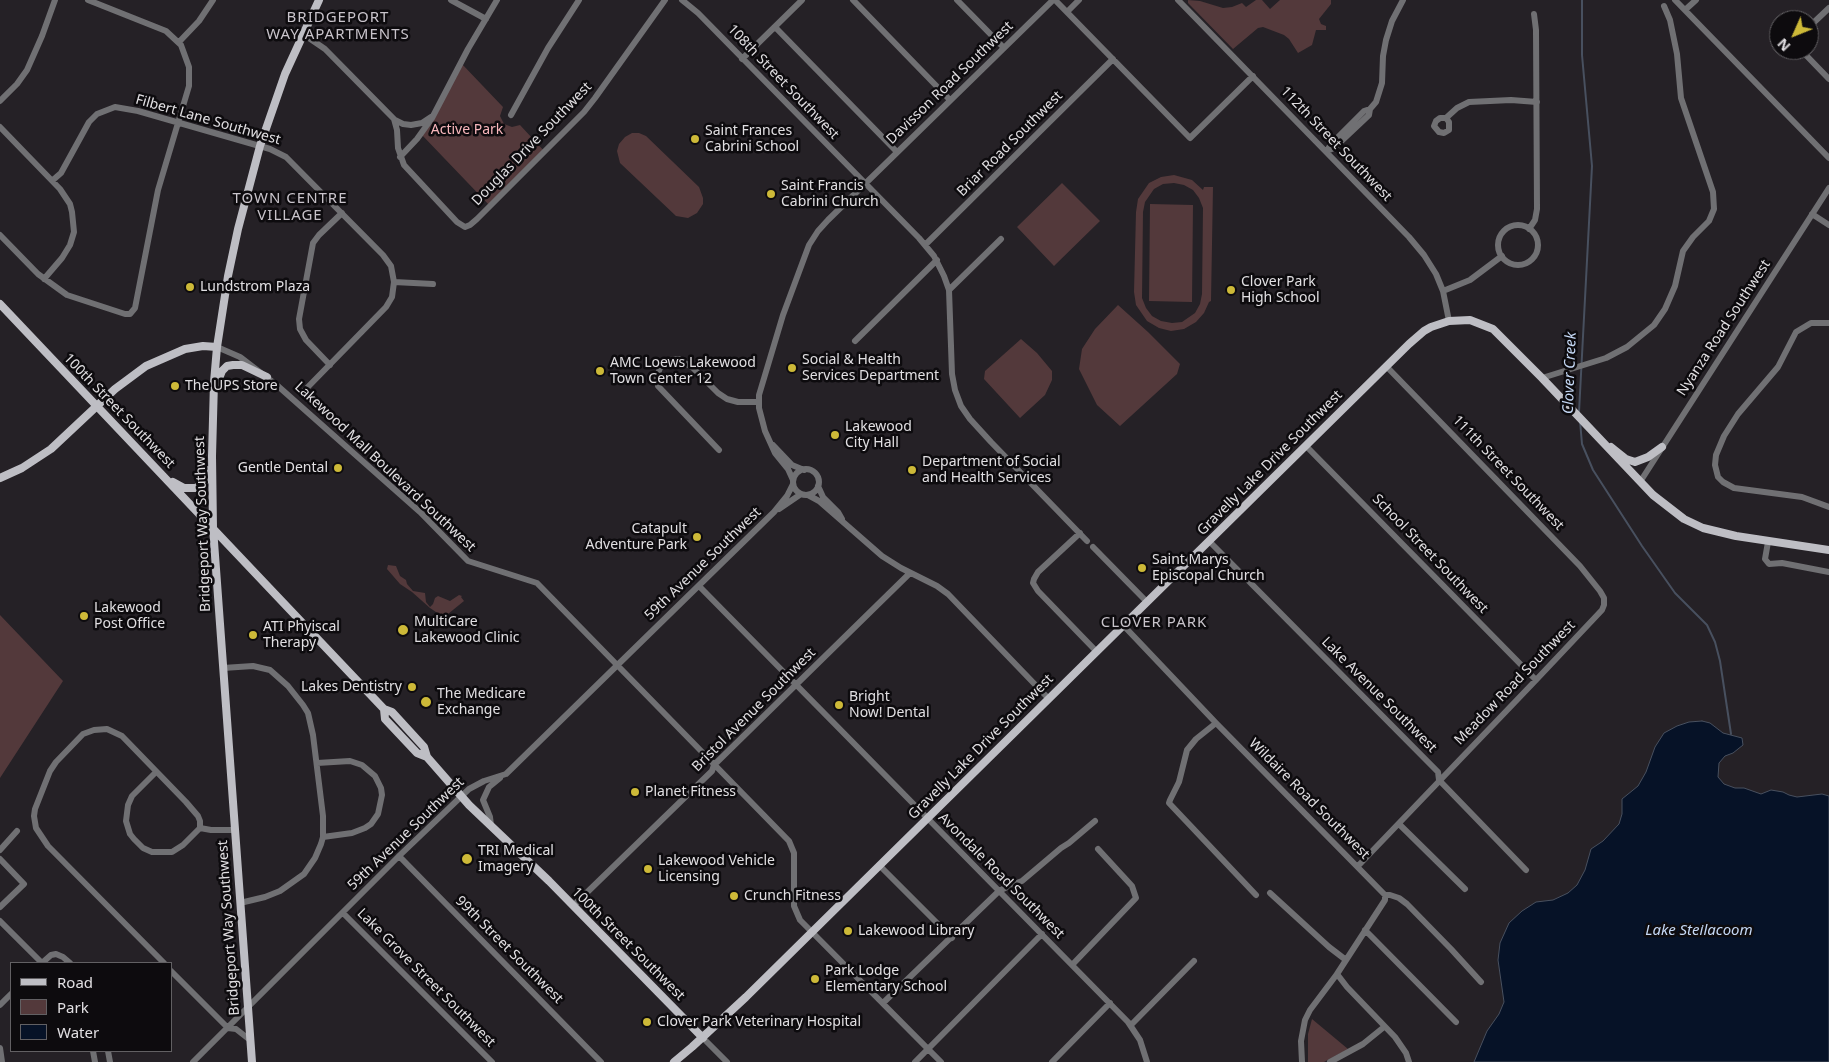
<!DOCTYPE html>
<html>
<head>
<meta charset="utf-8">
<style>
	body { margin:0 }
	#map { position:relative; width:1829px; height:1062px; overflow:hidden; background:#252126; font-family:"Noto Sans",sans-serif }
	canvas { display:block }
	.legend { position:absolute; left:10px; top:962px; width:162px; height:90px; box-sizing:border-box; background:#0d0b0e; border:1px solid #626063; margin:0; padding:6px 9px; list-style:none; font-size:15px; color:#e1dfe2 }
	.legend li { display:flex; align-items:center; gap:10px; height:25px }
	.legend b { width:25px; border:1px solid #626063 }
	.north { position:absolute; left:1769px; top:10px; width:50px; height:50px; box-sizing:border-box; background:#0d0b0e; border:1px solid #626063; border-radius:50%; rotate:226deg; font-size:14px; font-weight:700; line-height:20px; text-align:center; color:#e1dfe2 }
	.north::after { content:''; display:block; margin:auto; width:18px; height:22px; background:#cdb938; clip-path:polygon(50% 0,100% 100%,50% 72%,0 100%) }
</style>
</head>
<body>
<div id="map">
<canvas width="1829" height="1062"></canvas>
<ul class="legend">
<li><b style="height:6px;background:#bebec4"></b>Road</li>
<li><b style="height:14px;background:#53393b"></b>Park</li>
<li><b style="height:14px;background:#061227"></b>Water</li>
</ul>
<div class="north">N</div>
</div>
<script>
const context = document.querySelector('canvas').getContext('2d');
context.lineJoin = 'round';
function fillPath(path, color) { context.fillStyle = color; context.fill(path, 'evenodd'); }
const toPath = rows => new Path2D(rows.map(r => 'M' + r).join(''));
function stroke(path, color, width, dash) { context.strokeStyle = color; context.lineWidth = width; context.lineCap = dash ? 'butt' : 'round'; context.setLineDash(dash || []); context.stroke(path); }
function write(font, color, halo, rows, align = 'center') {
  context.font = font + ' "Noto Sans",sans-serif'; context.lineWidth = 5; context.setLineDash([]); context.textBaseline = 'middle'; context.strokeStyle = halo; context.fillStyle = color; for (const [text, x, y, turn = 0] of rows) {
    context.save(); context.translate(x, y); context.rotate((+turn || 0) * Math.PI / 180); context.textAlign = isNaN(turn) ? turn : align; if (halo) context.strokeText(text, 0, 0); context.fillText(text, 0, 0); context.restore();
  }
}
const green = toPath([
	[1188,0,1200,1,1223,8,1232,7,1242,3,1246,7,1256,0,1262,0,1270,9,1280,0,1331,0,1331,4,1319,19,1321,24,1326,26,1326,30,1316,30,1312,45,1298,53,1289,39,1284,35,1263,27,1258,28,1233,49,1188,3],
	[461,63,503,107,500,116,504,124,512,127,520,125,545,152,490,206,421,134],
	[632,133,639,133,646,136,699,187,703,198,703,204,697,213,688,218,676,216,620,163,617,151,619,144,625,137],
	[1174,175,1192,180,1203,190,1204,187,1213,187,1211,301,1209,302,1204,313,1196,322,1184,329,1171,331,1159,328,1147,321,1136,305,1134,292,1136,212,1138,199,1149,183,1161,177],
	[1174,183,1184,185,1193,190,1199,198,1203,208,1202,294,1200,304,1195,313,1182,322,1172,323,1161,321,1152,316,1146,308,1142,298,1143,212,1145,202,1154,189,1163,184],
	[1062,183,1100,221,1054,266,1017,227],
	[1150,204,1193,205,1192,302,1149,301],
	[1118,305,1148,332,1180,364,1177,374,1120,426,1097,405,1079,369,1082,349,1095,329],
	[1021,339,1037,353,1052,371,1052,380,1045,395,1020,418,984,379,985,371],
	[388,565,396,566,400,576,406,580,407,584,413,591,425,593,426,602,430,607,433,604,435,598,438,596,450,601,459,595,462,596,461,597,464,601,448,614,439,614,430,608,412,592,400,584,387,569],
	[0,615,63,681,0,778],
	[1312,1019,1348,1049,1324,1062,1308,1062,1308,1034]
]);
const water = toPath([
	[1702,721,1710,723,1723,733,1742,738,1743,745,1733,753,1725,756,1719,763,1718,777,1724,784,1735,788,1744,788,1761,794,1771,790,1783,792,1789,795,1797,797,1822,794,1829,796,1829,1062,1474,1062,1487,1031,1499,1014,1504,1002,1498,960,1500,943,1509,923,1522,911,1536,902,1553,900,1568,893,1577,885,1585,870,1591,849,1603,841,1619,824,1622,814,1622,799,1638,786,1646,772,1655,747,1664,733,1677,726,1689,722,1702,721]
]);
const stream = toPath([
	[1579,412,1592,166,1582,55,1582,0],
	[1580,421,1582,444,1593,470,1642,546,1675,593,1707,625,1715,642,1720,661,1731,734]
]);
const minor = toPath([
	[451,0,486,19],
	[682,0,698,13,919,238,934,256,944,276,949,290,952,374,955,390,961,406,970,419,991,442,1087,541],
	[853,0,950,100],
	[957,0,1004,48],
	[1055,0,1190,138,1253,76],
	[1178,0,1409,237,1424,255,1436,274,1443,291,1449,321],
	[1675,0,1829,158],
	[1685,10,1696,0],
	[1067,12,1079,0],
	[775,27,897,152],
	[1809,27,1829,8],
	[303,34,325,49,394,119,397,130,398,148,404,165,457,222,465,227,470,225,477,219,584,112,595,98,665,0],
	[179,42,199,21,213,0],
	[1801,50,1829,79],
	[742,59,802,0],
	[0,101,17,84,27,70,42,36,55,0],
	[511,115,548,48,579,0],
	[1446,118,1449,122,1449,130,1444,133,1439,132,1434,126,1436,121,1440,118,1446,118,1457,108,1469,102,1511,100,1537,102],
	[395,120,403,124,411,125,422,123,431,117],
	[0,127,60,189,70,204,72,212,74,232,70,245,62,258,44,279],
	[1327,151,1334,148,1369,115,1370,109,1376,102,1382,83,1383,56,1386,40,1392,21,1403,0],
	[1327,151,1331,144,1364,111,1370,109],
	[400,157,417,139,432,118,468,49,497,0],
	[53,180,61,173,89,122,97,114,115,107,138,111,270,149,286,157,383,255,391,266,394,282,392,297,386,307,303,392],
	[1812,214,1829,225],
	'1498 245a20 20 0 1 1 40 0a20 20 0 1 1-40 0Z',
	[1529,229,1535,220,1537,209,1536,30,1534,14],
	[0,235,38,274,67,295,125,314,130,314,135,308,158,190,189,86,189,67,181,45,166,31,88,0],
	[925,245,1113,59],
	[394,282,433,284],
	[949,290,1001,239],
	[1443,291,1470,280,1502,256],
	[1829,323,1811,323,1796,332,1778,367,1738,414,1724,436,1716,455,1715,465,1718,477,1723,482,1734,488,1802,497,1829,507],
	[855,341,937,260],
	[217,347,240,357,279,387,420,512,468,561,537,583,789,841,794,853,794,906,800,920,941,1062],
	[330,365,306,340,300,329,299,319,313,243,319,235,342,213],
	[1542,378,1606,358,1627,347,1654,325,1665,309,1675,286,1683,251,1693,237,1709,221,1714,209,1713,192,1681,98,1677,54,1670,20,1664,6],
	[773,445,792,465,804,470],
	[1306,446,1536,680],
	[719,450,658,386,657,376,660,368,670,360,679,359,693,368,718,393,727,399,738,402,759,402],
	'793 482a13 13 0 1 1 26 0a13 13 0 1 1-26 0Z',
	[793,480,788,469,775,453,765,431,759,408,759,395,783,315,809,245,818,231,828,220,1053,0],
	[1640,482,1829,188],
	[818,486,823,497,838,512,842,519],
	[808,495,819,501,882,556,901,568,937,586,948,594,1048,698],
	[779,509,801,494],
	[1080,533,1038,572,1034,579,1033,583,1038,591,1097,652],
	[1209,541,1438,772,1439,780,1526,870],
	[1768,542,1765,559,1769,564,1782,563,1829,572],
	[1093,547,1147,602],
	[699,586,1128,1022,1140,1040,1147,1062],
	[1123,625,1216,723,1385,895,1390,895,1399,898,1407,904,1451,949,1481,982],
	[223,668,253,666,270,670,288,686,303,705,308,713,313,735,323,816,323,837,321,844,315,858,304,874,280,891,265,897,240,903],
	[1216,723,1196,739,1187,750,1179,782,1170,800,1169,803,1256,895],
	[317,763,350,761,362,765,375,776,381,788,382,795,378,814,371,824,365,828,352,833,323,837],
	[156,772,132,796,128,805,126,821,130,834,134,839,143,848,152,852,172,852,183,845,200,828],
	[1399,824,1465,889],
	[491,825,490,817,483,800,489,787,500,778],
	[200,828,211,830,234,830],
	[0,850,17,831],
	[399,856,601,1062],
	[0,859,24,884,0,907],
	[879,865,952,938],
	[1358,866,1536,680,1602,610,1604,605,1604,598,1600,591,1580,566,1386,366],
	[1270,893,1329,947,1346,960],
	[1385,895,1385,900,1337,974,1347,987,1395,1037,1406,1053,1409,1062],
	[573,906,678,804,712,771,714,765,910,573],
	[343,913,492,1062],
	[0,921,42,963],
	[1365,930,1456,1022],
	[42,963,51,955,56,954,63,957,70,963],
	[164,963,48,846,36,828,34,816,35,809,50,771,56,762,83,734,94,730,107,729,122,736,186,802,198,816,200,821,200,828],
	[1072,965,1136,898,1132,886,1098,849],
	[171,971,228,1028,236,1029,250,1040],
	[883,1003,999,891,1009,886,1022,881,1061,848,1069,843,1095,821],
	[0,1005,11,994],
	[1131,1025,1194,961],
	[703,1038,727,1062],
	[0,1048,2,1062],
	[93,1051,95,1062],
	[108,1051,110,1062],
	[193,1062,399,856,469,789,484,781,506,774,774,512,787,496,793,484],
	[915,1062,1042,934],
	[1052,1062,1110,1003],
	[1302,1062,1301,1041,1305,1020,1310,1010,1337,974],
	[1330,1062,1363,1044,1384,1027]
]);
const major = toPath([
	[0,304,384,709,392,712,424,747,427,757,469,805,549,881,703,1038],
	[216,386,222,371,227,366,233,365,242,365,267,377],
	[1611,447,1626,459,1635,462,1648,457,1662,447],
	[0,478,22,468,51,449,115,389,146,366,185,349,203,346,217,347],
	[173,482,184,488,196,488,205,481,209,470],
	[384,709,385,719,417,753,427,757],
	[252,1062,213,528,212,456,214,382,217,347,228,276,238,229,260,146,285,74,319,0],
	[674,1062,692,1047,746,997,1409,344,1424,331,1431,327,1449,321,1470,320,1493,329,1542,378,1653,495,1684,519,1703,528,1736,536,1829,550]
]);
const markers = [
	[695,139,5,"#cdb938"],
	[771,194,5,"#cdb938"],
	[190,287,5,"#cdb938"],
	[1231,290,5,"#cdb938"],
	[792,368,5,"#cdb938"],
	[600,371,5,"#cdb938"],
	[175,386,5,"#cdb938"],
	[835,435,5,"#cdb938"],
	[338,468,5,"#cdb938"],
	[912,470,5,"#cdb938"],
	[697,537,5,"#cdb938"],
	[1142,568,5,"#cdb938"],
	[84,616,5,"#cdb938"],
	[403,630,6,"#cdb938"],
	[253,635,5,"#cdb938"],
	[412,687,5,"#cdb938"],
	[426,702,6,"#cdb938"],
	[839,705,5,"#cdb938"],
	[635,792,5,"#cdb938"],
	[467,859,6,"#cdb938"],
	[648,869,5,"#cdb938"],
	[734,896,5,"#cdb938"],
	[848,931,5,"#cdb938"],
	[815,979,5,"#cdb938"],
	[647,1022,5,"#cdb938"]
];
const streetNames = [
	["108th Street Southwest",783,82,46],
	["Davisson Road Southwest",950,83,-44],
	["Filbert Lane Southwest",208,120,16],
	["Douglas Drive Southwest",532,144,-46],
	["Briar Road Southwest",1010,144,-45],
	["112th Street Southwest",1336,144,46],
	["Nyanza Road Southwest",1724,328,-57],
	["100th Street Southwest",119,411,46],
	["Gravelly Lake Drive Southwest",1270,463,-45],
	["Lakewood Mall Boulevard Southwest",385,467,43],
	["111th Street Southwest",1508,473,46],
	["Bridgeport Way Southwest",203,524,-92],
	["School Street Southwest",1430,554,46],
	["59th Avenue Southwest",703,564,-44],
	["Meadow Road Southwest",1515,683,-46],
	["Lake Avenue Southwest",1379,695,45],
	["Bristol Avenue Southwest",754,710,-45],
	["Gravelly Lake Drive Southwest",981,747,-45],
	["Wildaire Road Southwest",1309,799,45],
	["59th Avenue Southwest",406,834,-44],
	["Avondale Road Southwest",1001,876,45],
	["Bridgeport Way Southwest",229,928,-94],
	["100th Street Southwest",628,944,45],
	["99th Street Southwest",509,950,45],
	["Lake Grove Street Southwest",426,978,45]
];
const parkNames = [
	["Active Park",467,130]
];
const poiNames = [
	["Saint Frances",705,131],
	["Cabrini School",705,147],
	["Saint Francis",781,186],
	["Cabrini Church",781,202],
	["Clover Park",1241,282],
	["High School",1241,298],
	["Lundstrom Plaza",200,287],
	["Social & Health",802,360],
	["Services Department",802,376],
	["AMC Loews Lakewood",610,363],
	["Town Center 12",610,379],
	["The UPS Store",185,386],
	["Lakewood",845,427],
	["City Hall",845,443],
	["Department of Social",922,462],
	["and Health Services",922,478],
	["Gentle Dental",328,468,"right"],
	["Catapult",687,529,"right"],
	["Adventure Park",687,545,"right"],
	["Saint Marys",1152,560],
	["Episcopal Church",1152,576],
	["Lakewood",94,608],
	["Post Office",94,624],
	["MultiCare",414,622],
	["Lakewood Clinic",414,638],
	["ATI Phyiscal",263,627],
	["Therapy",263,643],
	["Lakes Dentistry",402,687,"right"],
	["The Medicare",437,694],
	["Exchange",437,710],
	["Bright",849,697],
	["Now! Dental",849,713],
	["Planet Fitness",645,792],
	["TRI Medical",478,851],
	["Imagery",478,867],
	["Lakewood Vehicle",658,861],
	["Licensing",658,877],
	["Crunch Fitness",744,896],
	["Lakewood Library",858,931],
	["Park Lodge",825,971],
	["Elementary School",825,987],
	["Clover Park Veterinary Hospital",657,1022]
];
const neighbourhoodNames = [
	["BRIDGEPORT",338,18],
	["WAY APARTMENTS",338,35],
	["TOWN CENTRE",290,199],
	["VILLAGE",290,216],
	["CLOVER PARK",1154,623]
];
const waterNames = [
	["Clover Creek",1570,373,-88],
	["Lake Steilacoom",1699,931]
];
fillPath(green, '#53393b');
fillPath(water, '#061227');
stroke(water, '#48505f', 1);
stroke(stream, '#48505f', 2);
stroke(minor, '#707073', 6);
stroke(major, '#bebec4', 8);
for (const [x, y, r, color] of markers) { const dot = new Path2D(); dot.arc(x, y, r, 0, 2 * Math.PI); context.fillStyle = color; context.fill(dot); stroke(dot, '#0d0b0e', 2); }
write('14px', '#e1dfe2', '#0d0b0e', streetNames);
write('14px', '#f9b7bc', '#0d0b0e', parkNames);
write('14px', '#e1dfe2', '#0d0b0e', poiNames, 'left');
context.letterSpacing = '1px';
write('15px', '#c8c3ca', '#0d0b0e', neighbourhoodNames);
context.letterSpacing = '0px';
write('italic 15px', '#c5d8f5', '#0d0b0e', waterNames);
</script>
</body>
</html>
